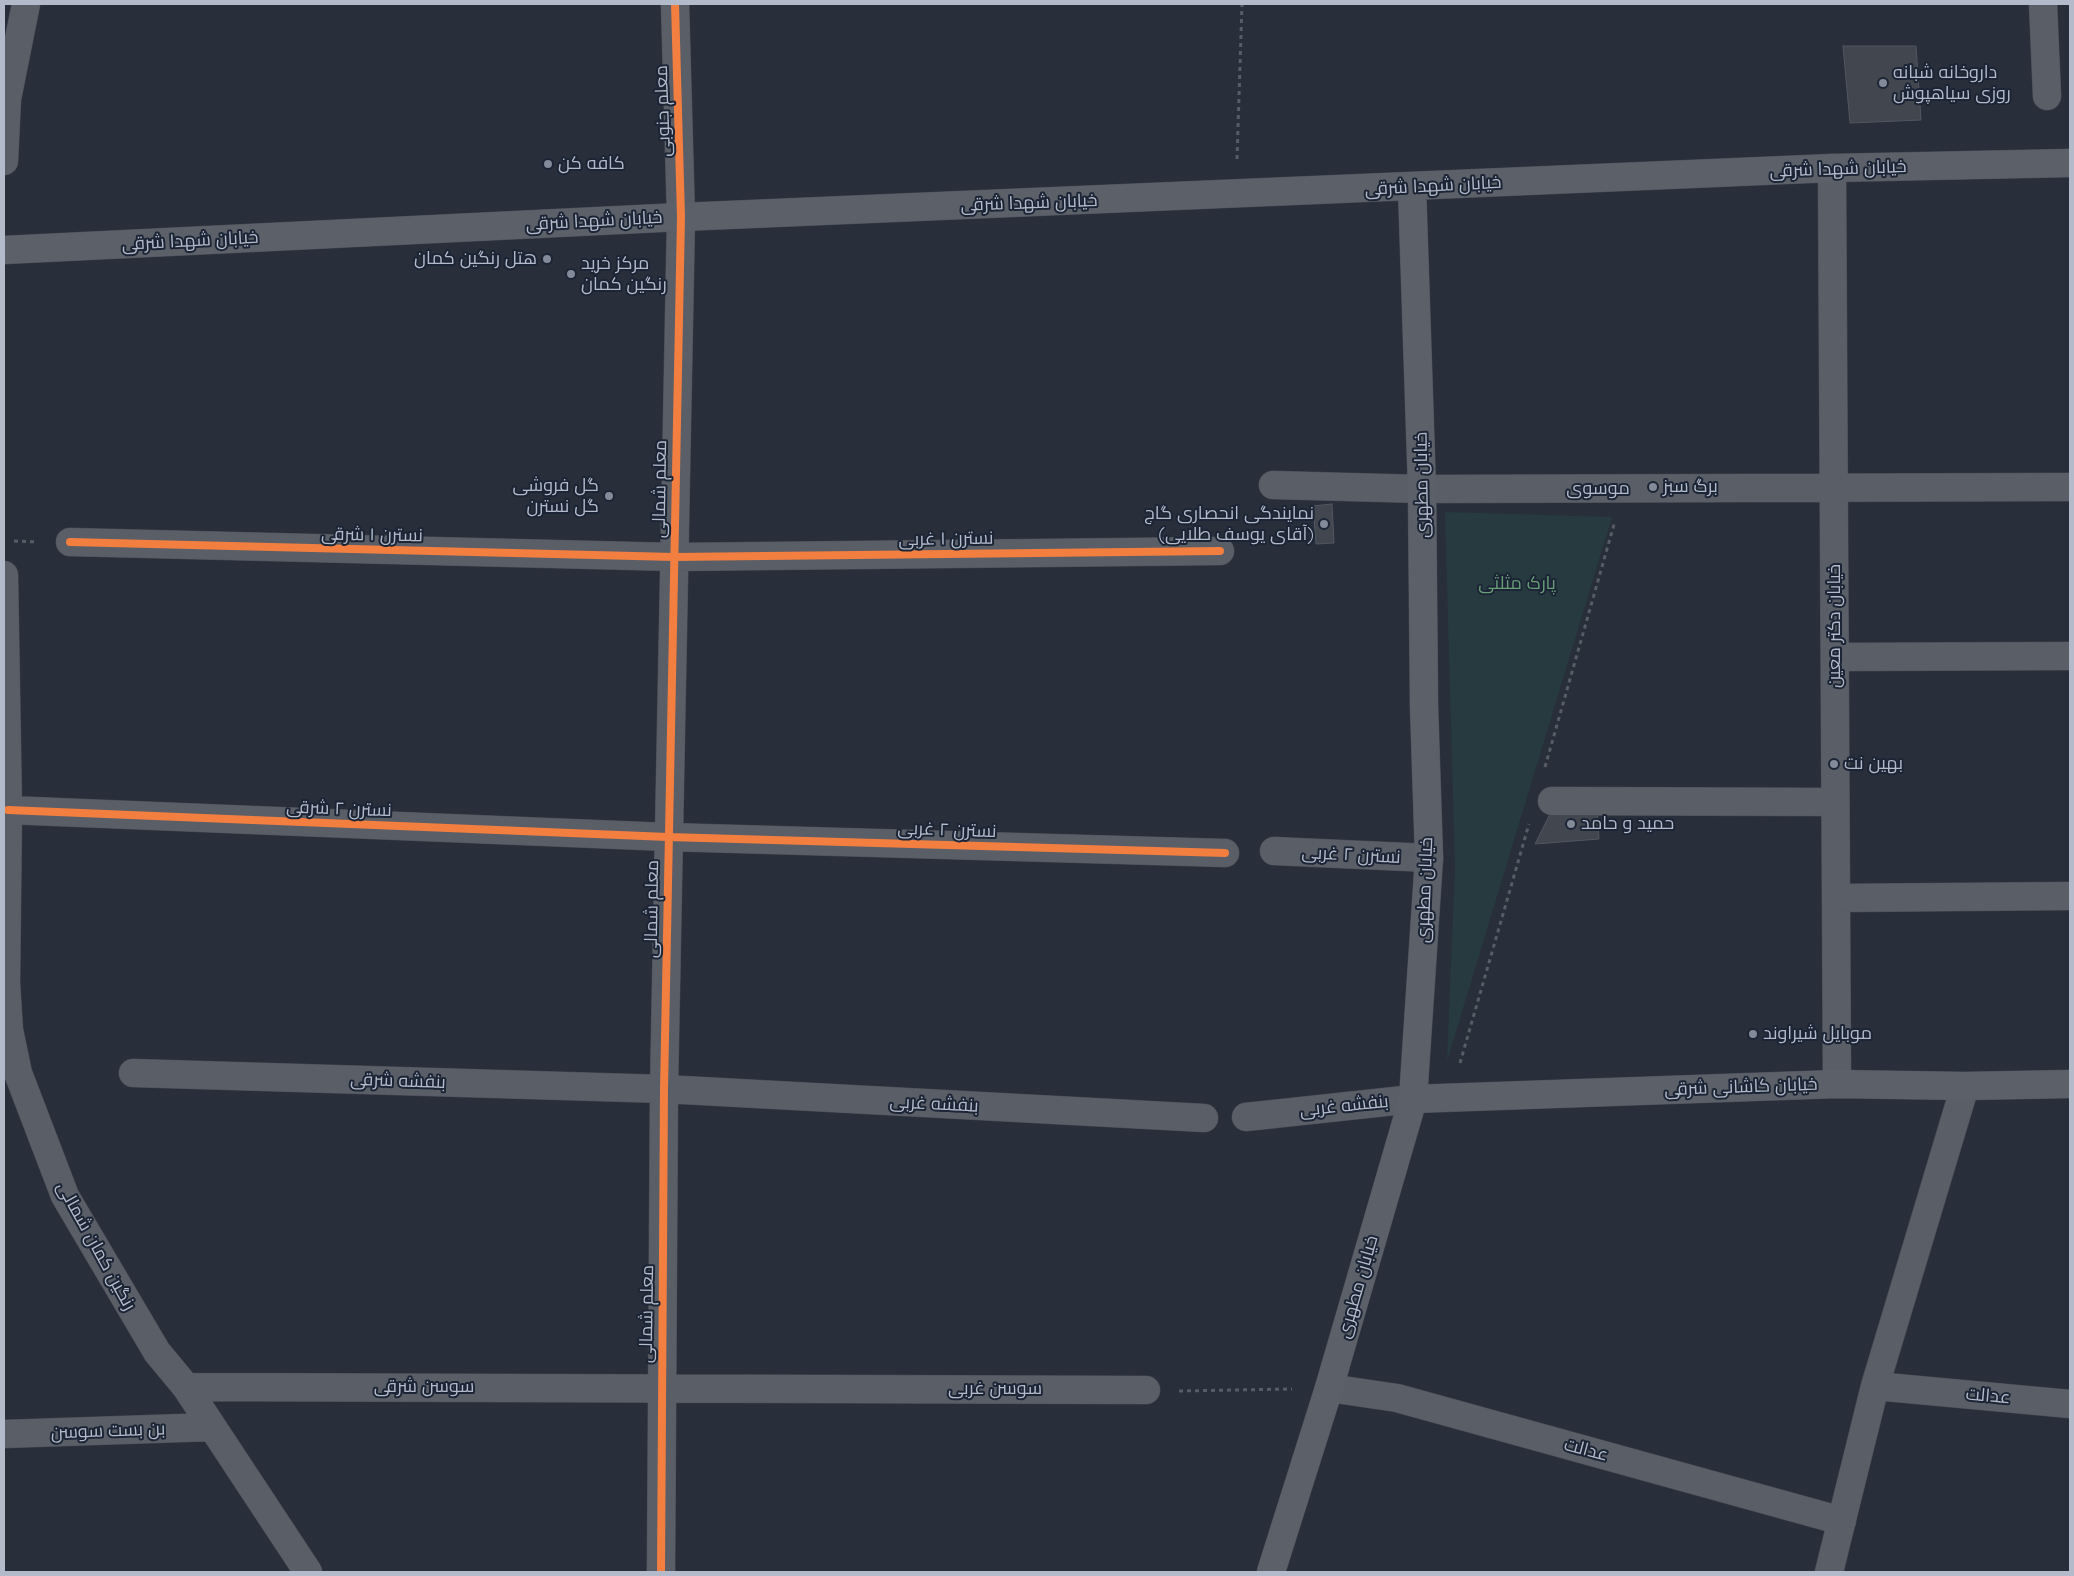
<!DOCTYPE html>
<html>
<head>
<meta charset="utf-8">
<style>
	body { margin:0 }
	#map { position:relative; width:2074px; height:1576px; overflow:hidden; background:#292f3a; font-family:Quicksand,sans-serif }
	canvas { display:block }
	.frame { position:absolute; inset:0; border:5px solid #b3bbca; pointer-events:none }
</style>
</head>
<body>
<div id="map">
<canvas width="2074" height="1576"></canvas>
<div class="frame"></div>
</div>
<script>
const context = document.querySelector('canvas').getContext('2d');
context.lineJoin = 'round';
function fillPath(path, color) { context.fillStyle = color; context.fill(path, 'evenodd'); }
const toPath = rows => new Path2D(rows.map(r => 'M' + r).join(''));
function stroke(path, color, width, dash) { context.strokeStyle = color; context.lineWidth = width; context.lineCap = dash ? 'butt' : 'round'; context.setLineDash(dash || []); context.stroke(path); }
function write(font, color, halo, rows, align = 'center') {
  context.font = font + ' Quicksand,Cairo,sans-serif'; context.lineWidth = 4; context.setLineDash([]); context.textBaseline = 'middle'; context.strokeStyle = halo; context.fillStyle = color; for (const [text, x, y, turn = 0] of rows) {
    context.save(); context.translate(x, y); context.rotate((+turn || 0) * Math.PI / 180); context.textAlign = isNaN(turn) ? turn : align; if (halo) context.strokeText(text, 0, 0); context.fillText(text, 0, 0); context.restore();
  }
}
const green = toPath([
	[1445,512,1612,517,1447,1061,1455,867]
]);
const building = toPath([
	[1843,46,1916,46,1921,120,1850,123,1843,46],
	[1332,504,1334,543,1316,544,1313,506,1332,504],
	[1597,808,1599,839,1535,844,1552,810,1597,808]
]);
const path = toPath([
	[1237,159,1242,4],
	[14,541,38,542],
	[1545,767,1615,521],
	[1460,1063,1529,824],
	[1179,1391,1292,1389]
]);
const minor = toPath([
	[2043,4,2047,96],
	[4,161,7,99,26,4],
	[1832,168,1837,1084],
	[1273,485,1422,489,2070,487],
	[70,542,674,557,1220,551],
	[4,575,8,810,6,983,9,1030,18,1073,65,1196,157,1352,186,1387,308,1572],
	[1835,657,2070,656],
	[1552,801,1835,802],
	[8,810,668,837,1225,853],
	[1274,851,1429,858],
	[1836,898,2070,896],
	[133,1073,664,1089,1204,1118],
	[1246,1117,1413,1099],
	[1875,1386,2070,1404],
	[186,1387,1146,1390],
	[1329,1388,1397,1398,1842,1521],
	[4,1434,212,1427],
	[661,1572,664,1089,681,217,675,4],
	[1829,1572,1875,1386,1965,1086]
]);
const major = toPath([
	[4,250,681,217,1832,168,2070,163],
	[1413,1099,1837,1084,1965,1086,2070,1084],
	[1271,1572,1329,1388,1413,1099,1429,858,1424,705,1422,489,1412,187]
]);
const cycleway = toPath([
	[70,542,674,557,1220,551],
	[8,810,668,837,1225,853],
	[661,1572,664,1089,681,217,675,4]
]);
const markers = [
	[1883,83,5,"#838a98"],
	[548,164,5,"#838a98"],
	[547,259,5,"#838a98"],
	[571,274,5,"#838a98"],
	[1653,487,5,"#838a98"],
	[609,496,5,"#838a98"],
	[1324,524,5,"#838a98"],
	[1834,764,5,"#838a98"],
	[1571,824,5,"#838a98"],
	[1753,1034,5,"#838a98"]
];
const poiNames = [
	["داروخانه شبانه",1893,73],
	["روزی سیاهپوش",1893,94],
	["کافه کن",558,164],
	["هتل رنگین کمان",537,259,"right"],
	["مرکز خرید",581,264],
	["رنگین کمان",581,285],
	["گل فروشی",599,486,"right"],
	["گل نسترن",599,507,"right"],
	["برگ سبز",1663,487],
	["نمایندگی انحصاری گاج",1314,514,"right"],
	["(آقای یوسف طلایی)",1314,535,"right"],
	["بهین نت",1844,764],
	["حمید و حامد",1581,824],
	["موبایل شیراوند",1763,1034]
];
const streetNames = [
	["معلم جنوبی",663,111,-92],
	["خیابان شهدا شرقی",1838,169,-2],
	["خیابان شهدا شرقی",1433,186,-3],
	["خیابان شهدا شرقی",1029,203,-2],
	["خیابان شهدا شرقی",594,221,-3],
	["خیابان شهدا شرقی",190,241,-3],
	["خیابان مطهری",1422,485,-91],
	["معلم شمالی",660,489,-89],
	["موسوی",1598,489],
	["نسترن ۱ شرقی",372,535,1],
	["نسترن ۱ غربی",946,539,-1],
	["خیابان دکتر معین",1835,626,-90],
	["نسترن ۲ شرقی",339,809,2],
	["نسترن ۲ غربی",947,830,2],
	["نسترن ۲ غربی",1351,855,3],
	["خیابان مطهری",1425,890,-88],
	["معلم شمالی",652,909,-89],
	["بنفشه شرقی",398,1081,2],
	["خیابان کاشانی شرقی",1741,1087,-2],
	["بنفشه غربی",934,1104,3],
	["بنفشه غربی",1344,1106,-6],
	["رنگین کمان شمالی",96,1246,61],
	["خیابان مطهری",1358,1287,-74],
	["معلم شمالی",647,1314,-89],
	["سوسن شرقی",424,1387],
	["سوسن غربی",995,1389],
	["عدالت",1988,1396,5],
	["بن بست سوسن",108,1431,-2],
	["عدالت",1586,1450,15]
];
const parkNames = [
	["پارک مثلثی",1517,584]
];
fillPath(green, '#263a40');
fillPath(building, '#41464f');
stroke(building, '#515761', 1);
stroke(minor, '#464a52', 29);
stroke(major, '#474c56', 29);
stroke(path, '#575d64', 3, [4, 4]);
stroke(minor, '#5a5e67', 28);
stroke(major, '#5c6169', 28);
stroke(cycleway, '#f27e40', 8);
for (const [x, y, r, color] of markers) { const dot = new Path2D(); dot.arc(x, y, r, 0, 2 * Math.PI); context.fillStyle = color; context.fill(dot); stroke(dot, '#1c2535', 2); }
write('18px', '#b3bbca', '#1c2535', poiNames, 'left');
write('18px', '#b3bbca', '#1c2535', streetNames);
write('18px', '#689d78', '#1c2535', parkNames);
</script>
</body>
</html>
